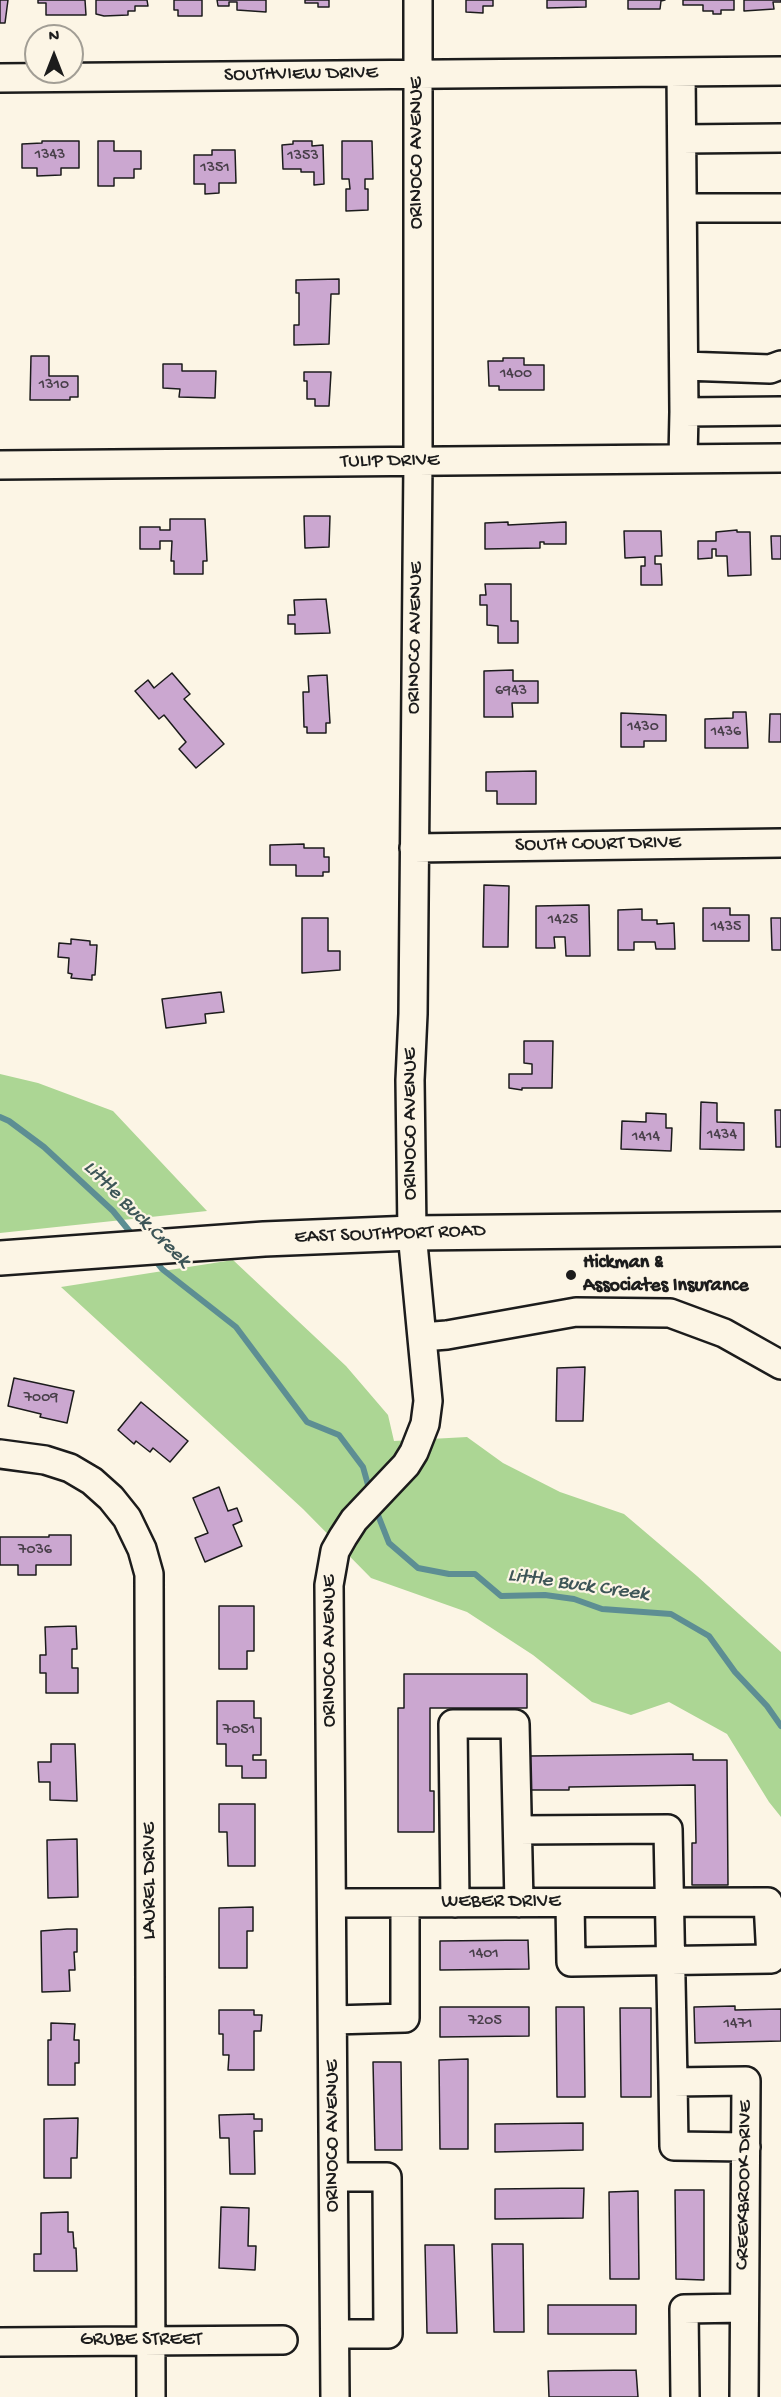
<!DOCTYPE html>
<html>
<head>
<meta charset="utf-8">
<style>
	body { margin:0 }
	#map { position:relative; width:781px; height:2397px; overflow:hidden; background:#fcf5e5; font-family:"Gochi Hand",sans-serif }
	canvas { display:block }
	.north { position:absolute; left:24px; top:24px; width:60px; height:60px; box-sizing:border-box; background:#fcf5e5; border:2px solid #a29e95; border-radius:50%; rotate:0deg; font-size:16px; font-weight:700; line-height:24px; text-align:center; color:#1c1c1c }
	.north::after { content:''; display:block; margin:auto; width:21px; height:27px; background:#1c1c1c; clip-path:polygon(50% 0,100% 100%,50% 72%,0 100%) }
</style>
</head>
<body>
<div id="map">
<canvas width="781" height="2397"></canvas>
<div class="north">N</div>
</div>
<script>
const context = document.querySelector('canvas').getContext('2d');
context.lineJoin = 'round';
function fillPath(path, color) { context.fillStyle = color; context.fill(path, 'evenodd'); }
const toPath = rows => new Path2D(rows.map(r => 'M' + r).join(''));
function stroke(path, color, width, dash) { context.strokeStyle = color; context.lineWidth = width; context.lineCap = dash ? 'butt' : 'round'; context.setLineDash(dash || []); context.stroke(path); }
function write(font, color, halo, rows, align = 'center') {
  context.font = font + ' "Gochi Hand",sans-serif'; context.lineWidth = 4.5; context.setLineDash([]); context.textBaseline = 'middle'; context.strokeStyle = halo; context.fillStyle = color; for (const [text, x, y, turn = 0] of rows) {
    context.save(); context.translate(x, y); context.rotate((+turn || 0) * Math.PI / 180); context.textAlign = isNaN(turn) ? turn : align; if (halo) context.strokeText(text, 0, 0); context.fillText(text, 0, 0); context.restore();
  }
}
const green = toPath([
	[0,1074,38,1083,113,1111,207,1211,0,1233],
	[233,1260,346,1366,388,1415,394,1441,467,1437,503,1463,560,1492,624,1514,697,1576,781,1652,781,1817,769,1802,727,1734,669,1702,631,1715,592,1702,533,1655,467,1612,371,1578,303,1509,61,1287]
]);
const stream = toPath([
	[0,1117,9,1121,44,1147,113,1211,135,1238],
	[154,1259,162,1269,236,1327,307,1422,339,1435,363,1467,370,1492],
	[376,1510,389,1543,418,1568,449,1574,475,1574,501,1596,545,1595,574,1599,602,1609,671,1614,709,1636,735,1672,767,1706,781,1726]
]);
const building = toPath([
	[0,0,8,0,5,23,0,23,0,0],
	[38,0,85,0,86,15,46,15,46,3,38,3,38,0],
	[96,0,147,0,148,6,135,6,135,11,128,11,128,15,104,16,96,14,96,0],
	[174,0,202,0,202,16,178,16,178,10,174,10,174,0],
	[217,0,266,0,266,12,237,10,237,2,229,2,229,6,218,6,217,0],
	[305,0,329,0,329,7,318,7,318,3,305,3,305,0],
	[466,0,493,0,493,6,483,6,483,13,466,12,466,0],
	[547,0,586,0,586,7,547,8,547,0],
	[628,0,665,0,661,1,660,9,628,9,628,0],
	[683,0,734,0,734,10,721,10,721,14,713,14,713,11,703,11,703,5,683,5,683,0],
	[744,0,781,0,781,2,773,2,774,9,744,11,744,0],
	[42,141,79,141,79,168,61,168,61,175,37,176,37,168,22,168,22,144,42,143,42,141],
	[98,141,114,141,114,151,141,151,141,169,134,169,134,178,114,178,114,186,98,186,98,141],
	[293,141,312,141,312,146,323,145,324,184,314,185,314,172,301,172,301,169,283,169,282,145,293,144,293,141],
	[342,141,372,141,373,179,365,179,365,189,368,189,368,210,346,211,346,189,350,189,349,179,342,179,342,141],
	[212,150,235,150,236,183,219,183,219,193,205,194,205,184,194,184,194,155,212,155,212,150],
	[339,279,339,294,331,294,329,344,294,345,294,325,299,325,299,293,296,293,296,280,339,279],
	[31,356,49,356,49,376,78,376,78,397,70,397,70,400,30,400,31,356],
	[503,358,524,358,524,365,544,365,544,390,499,390,499,386,489,386,488,361,503,361,503,358],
	[163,364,182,364,182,371,216,371,215,398,179,397,180,389,163,388,163,364],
	[304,372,331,372,329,406,315,406,315,399,307,399,307,381,304,381,304,372],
	[304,516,330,516,329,547,305,548,304,516],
	[170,519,205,519,207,561,203,561,203,574,174,574,174,561,171,561,172,541,160,541,160,549,140,549,140,527,160,527,160,530,170,530,170,519],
	[508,522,508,525,566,522,566,544,544,544,544,542,540,542,540,548,485,549,485,523,508,522],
	[737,530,737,532,750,532,751,575,728,576,727,556,716,556,716,549,712,549,712,558,698,559,698,541,716,541,716,532,737,530],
	[624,531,661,531,662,556,655,556,655,564,661,564,662,585,641,585,641,566,645,566,645,557,625,558,624,531],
	[771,536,781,536,781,559,772,559,771,536],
	[485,584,511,584,511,621,518,621,518,643,498,643,498,626,487,625,487,605,480,605,480,595,486,595,485,584],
	[326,599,330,633,295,634,295,624,288,624,288,615,295,615,294,600,326,599],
	[513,670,513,681,538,681,538,703,512,703,513,717,484,717,484,671,513,670],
	[172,673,190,694,184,699,224,744,196,768,179,749,186,742,164,715,159,719,135,691,148,680,154,688,172,673],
	[327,675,330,723,326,723,326,733,307,733,307,727,304,727,303,692,309,692,308,676,327,675],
	[733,712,746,712,748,748,705,748,705,719,733,718,733,712],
	[621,713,666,715,666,741,644,741,644,747,621,747,621,713],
	[770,714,781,714,781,742,769,742,770,714],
	[536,771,536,804,497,804,497,791,486,791,486,772,536,771],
	[304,844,304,848,324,848,324,857,329,857,329,872,323,872,323,876,296,876,296,865,270,865,270,845,304,844],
	[484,885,509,886,508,947,483,947,484,885],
	[589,905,590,956,566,956,565,937,554,937,555,948,536,948,536,906,589,905],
	[703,908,730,908,730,915,749,915,749,941,703,941,703,908],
	[642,909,642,920,657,920,657,924,674,923,675,949,656,949,655,942,634,942,634,950,618,950,618,910,642,909],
	[302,918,328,918,328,951,340,951,340,970,302,973,302,918],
	[771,918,781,918,781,950,772,950,771,918],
	[71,939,90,941,90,945,97,945,95,975,92,975,92,980,71,978,72,974,68,973,69,958,58,957,59,943,71,944,71,939],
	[221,992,224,1012,205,1014,206,1023,166,1028,162,999,221,992],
	[524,1041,553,1041,552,1088,522,1088,522,1090,509,1088,509,1074,532,1074,532,1064,524,1063,524,1041],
	[701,1102,717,1103,717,1122,744,1123,744,1150,700,1149,701,1102],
	[775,1110,781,1110,781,1147,776,1147,775,1110],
	[646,1113,666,1114,666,1128,672,1128,671,1151,621,1149,622,1121,646,1122,646,1113],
	[585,1367,583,1421,556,1421,557,1368,585,1367],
	[14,1378,74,1391,67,1423,40,1417,41,1414,8,1406,14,1378],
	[141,1402,188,1441,170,1462,153,1448,150,1452,136,1441,134,1444,118,1430,141,1402],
	[219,1487,228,1511,237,1508,242,1521,233,1525,242,1546,205,1562,195,1538,208,1533,193,1498,219,1487],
	[49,1535,71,1535,71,1565,36,1565,36,1575,18,1575,18,1565,0,1565,0,1537,49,1537,49,1535],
	[219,1606,254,1606,254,1651,247,1651,247,1669,219,1669,219,1606],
	[76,1626,77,1649,72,1649,72,1668,78,1668,78,1693,46,1693,46,1673,40,1673,40,1655,46,1655,45,1627,76,1626],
	[404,1674,527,1674,527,1708,430,1708,430,1791,434,1791,434,1832,398,1832,398,1708,404,1708,404,1674],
	[217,1701,254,1701,254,1718,261,1718,261,1755,253,1755,253,1760,266,1760,266,1778,242,1778,242,1766,226,1766,226,1744,217,1744,217,1701],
	[51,1744,75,1744,77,1801,50,1800,50,1782,39,1782,38,1762,51,1762,51,1744],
	[693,1754,693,1760,727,1760,728,1885,692,1885,692,1843,696,1843,695,1785,569,1787,569,1790,529,1790,529,1756,693,1754],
	[219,1804,255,1804,255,1866,228,1866,227,1832,219,1832,219,1804],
	[77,1839,78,1897,48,1898,47,1840,77,1839],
	[253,1907,253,1931,247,1931,247,1968,219,1968,219,1908,253,1907],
	[67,1929,77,1929,77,1952,74,1952,75,1970,69,1970,70,1991,42,1992,41,1931,67,1929],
	[528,1940,529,1969,440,1970,440,1941,528,1940],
	[735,2006,735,2010,781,2009,781,2041,695,2043,694,2007,735,2006],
	[440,2007,529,2007,529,2036,440,2037,440,2007],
	[556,2007,584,2007,585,2097,557,2097,556,2007],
	[620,2008,651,2008,651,2097,621,2097,620,2008],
	[219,2010,254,2010,254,2015,262,2015,261,2031,254,2031,254,2070,228,2070,229,2055,223,2055,223,2034,219,2034,219,2010],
	[51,2023,75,2024,74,2040,79,2040,79,2063,75,2063,75,2085,48,2085,48,2040,51,2040,51,2023],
	[468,2059,468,2149,440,2149,439,2060,468,2059],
	[373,2062,401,2062,402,2150,375,2150,373,2062],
	[254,2114,254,2119,262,2119,262,2131,254,2131,255,2174,230,2174,229,2138,220,2138,219,2115,254,2114],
	[78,2118,77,2158,71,2158,71,2178,44,2178,44,2119,78,2118],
	[583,2123,583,2150,495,2152,495,2124,583,2123],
	[584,2188,583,2218,495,2219,495,2189,584,2188],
	[675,2190,704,2190,704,2280,676,2279,675,2190],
	[638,2191,639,2279,610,2279,609,2192,638,2191],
	[221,2207,249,2208,248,2246,256,2246,255,2270,219,2268,221,2207],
	[68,2212,68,2232,73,2232,74,2248,76,2248,77,2271,34,2271,34,2254,41,2254,41,2213,68,2212],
	[492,2244,523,2244,524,2332,494,2332,492,2244],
	[425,2245,454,2245,457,2333,427,2333,425,2245],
	[548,2305,636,2305,636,2334,548,2334,548,2305],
	[636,2370,638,2397,549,2397,548,2371,636,2370]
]);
const minor = toPath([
	[681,72,684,412,781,411],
	[0,78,781,71],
	[682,139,781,138],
	[683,208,781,208],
	[684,366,770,369,781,365],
	[683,459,684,412],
	[0,465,781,458],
	[414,848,781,843],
	[422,1337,447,1335,576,1312,670,1313,724,1333,781,1365],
	[0,1454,45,1460,70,1468,92,1481,111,1498,127,1518,142,1549,149,1574,151,2397],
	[518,1830,668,1829,673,2082,746,2081,744,2397],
	[332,1903,768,1902,771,1959,571,1962,570,1903],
	[455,1903,453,1724,515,1724,519,1903],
	[333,2020,405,2018,405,1903],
	[673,2082,674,2146,746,2147],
	[334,2177,387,2177,388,2334,335,2334],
	[0,2342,283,2340],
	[335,2397,329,1585,335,1551,343,1537,354,1520,406,1465,414,1452,425,1424,428,1401,412,1233,410,1080,413,1014,418,461,418,0],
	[685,2397,684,2309,744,2308]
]);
const major = toPath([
	[0,1258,264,1239,412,1233,781,1229]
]);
const markers = [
	[571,1275,6,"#1c1c1c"]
];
const numberNames = [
	["1343",50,156],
	["1353",303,157],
	["1351",215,169],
	["1400",516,375],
	["1310",54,386],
	["6943",511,692],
	["1430",643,728],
	["1436",726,733],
	["1425",563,921],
	["1435",726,928],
	["1434",722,1136],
	["1414",646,1138],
	["7009",41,1399],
	["7036",35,1551],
	["7051",239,1731],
	["1401",484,1955],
	["7205",485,2022],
	["1471",738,2025]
];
const streetNames = [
	["SOUTHVIEW DRIVE",301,75,-1],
	["ORINOCO AVENUE",418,153,-90],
	["TULIP DRIVE",390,462,-1],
	["ORINOCO AVENUE",416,638,-89],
	["SOUTH COURT DRIVE",598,845,-1],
	["ORINOCO AVENUE",412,1124,-90],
	["EAST SOUTHPORT ROAD",390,1235,-2],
	["ORINOCO AVENUE",331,1651,-90],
	["LAUREL DRIVE",151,1881,-90],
	["WEBER DRIVE",501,1903],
	["ORINOCO AVENUE",334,2136,-90],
	["CREEKBROOK DRIVE",745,2185,-89],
	["GRUBE STREET",141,2341]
];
const poiNames = [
	["Hickman &",583,1264],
	["Associates Insurance",583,1287]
];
const waterNames = [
	["Little Buck Creek",136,1215,45],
	["Little Buck Creek",578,1586,8]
];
fillPath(green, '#acd694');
stroke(stream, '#5d8e93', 6);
fillPath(building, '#cba7d0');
stroke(building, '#1c1c1c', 1.5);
stroke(minor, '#1c1c1c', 32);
stroke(major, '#1c1c1c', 38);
stroke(minor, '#fcf5e5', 27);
stroke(major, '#fcf5e5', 33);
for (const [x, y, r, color] of markers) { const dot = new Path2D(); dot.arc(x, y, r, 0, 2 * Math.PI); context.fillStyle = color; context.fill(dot); stroke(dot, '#fcf5e5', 2); }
write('16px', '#483f49', null, numberNames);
write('20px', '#1c1c1c', '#fcf5e5', streetNames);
write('bold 20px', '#1c1c1c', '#fcf5e5', poiNames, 'left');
write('italic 21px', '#3d5557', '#fcf5e5', waterNames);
</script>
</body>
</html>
